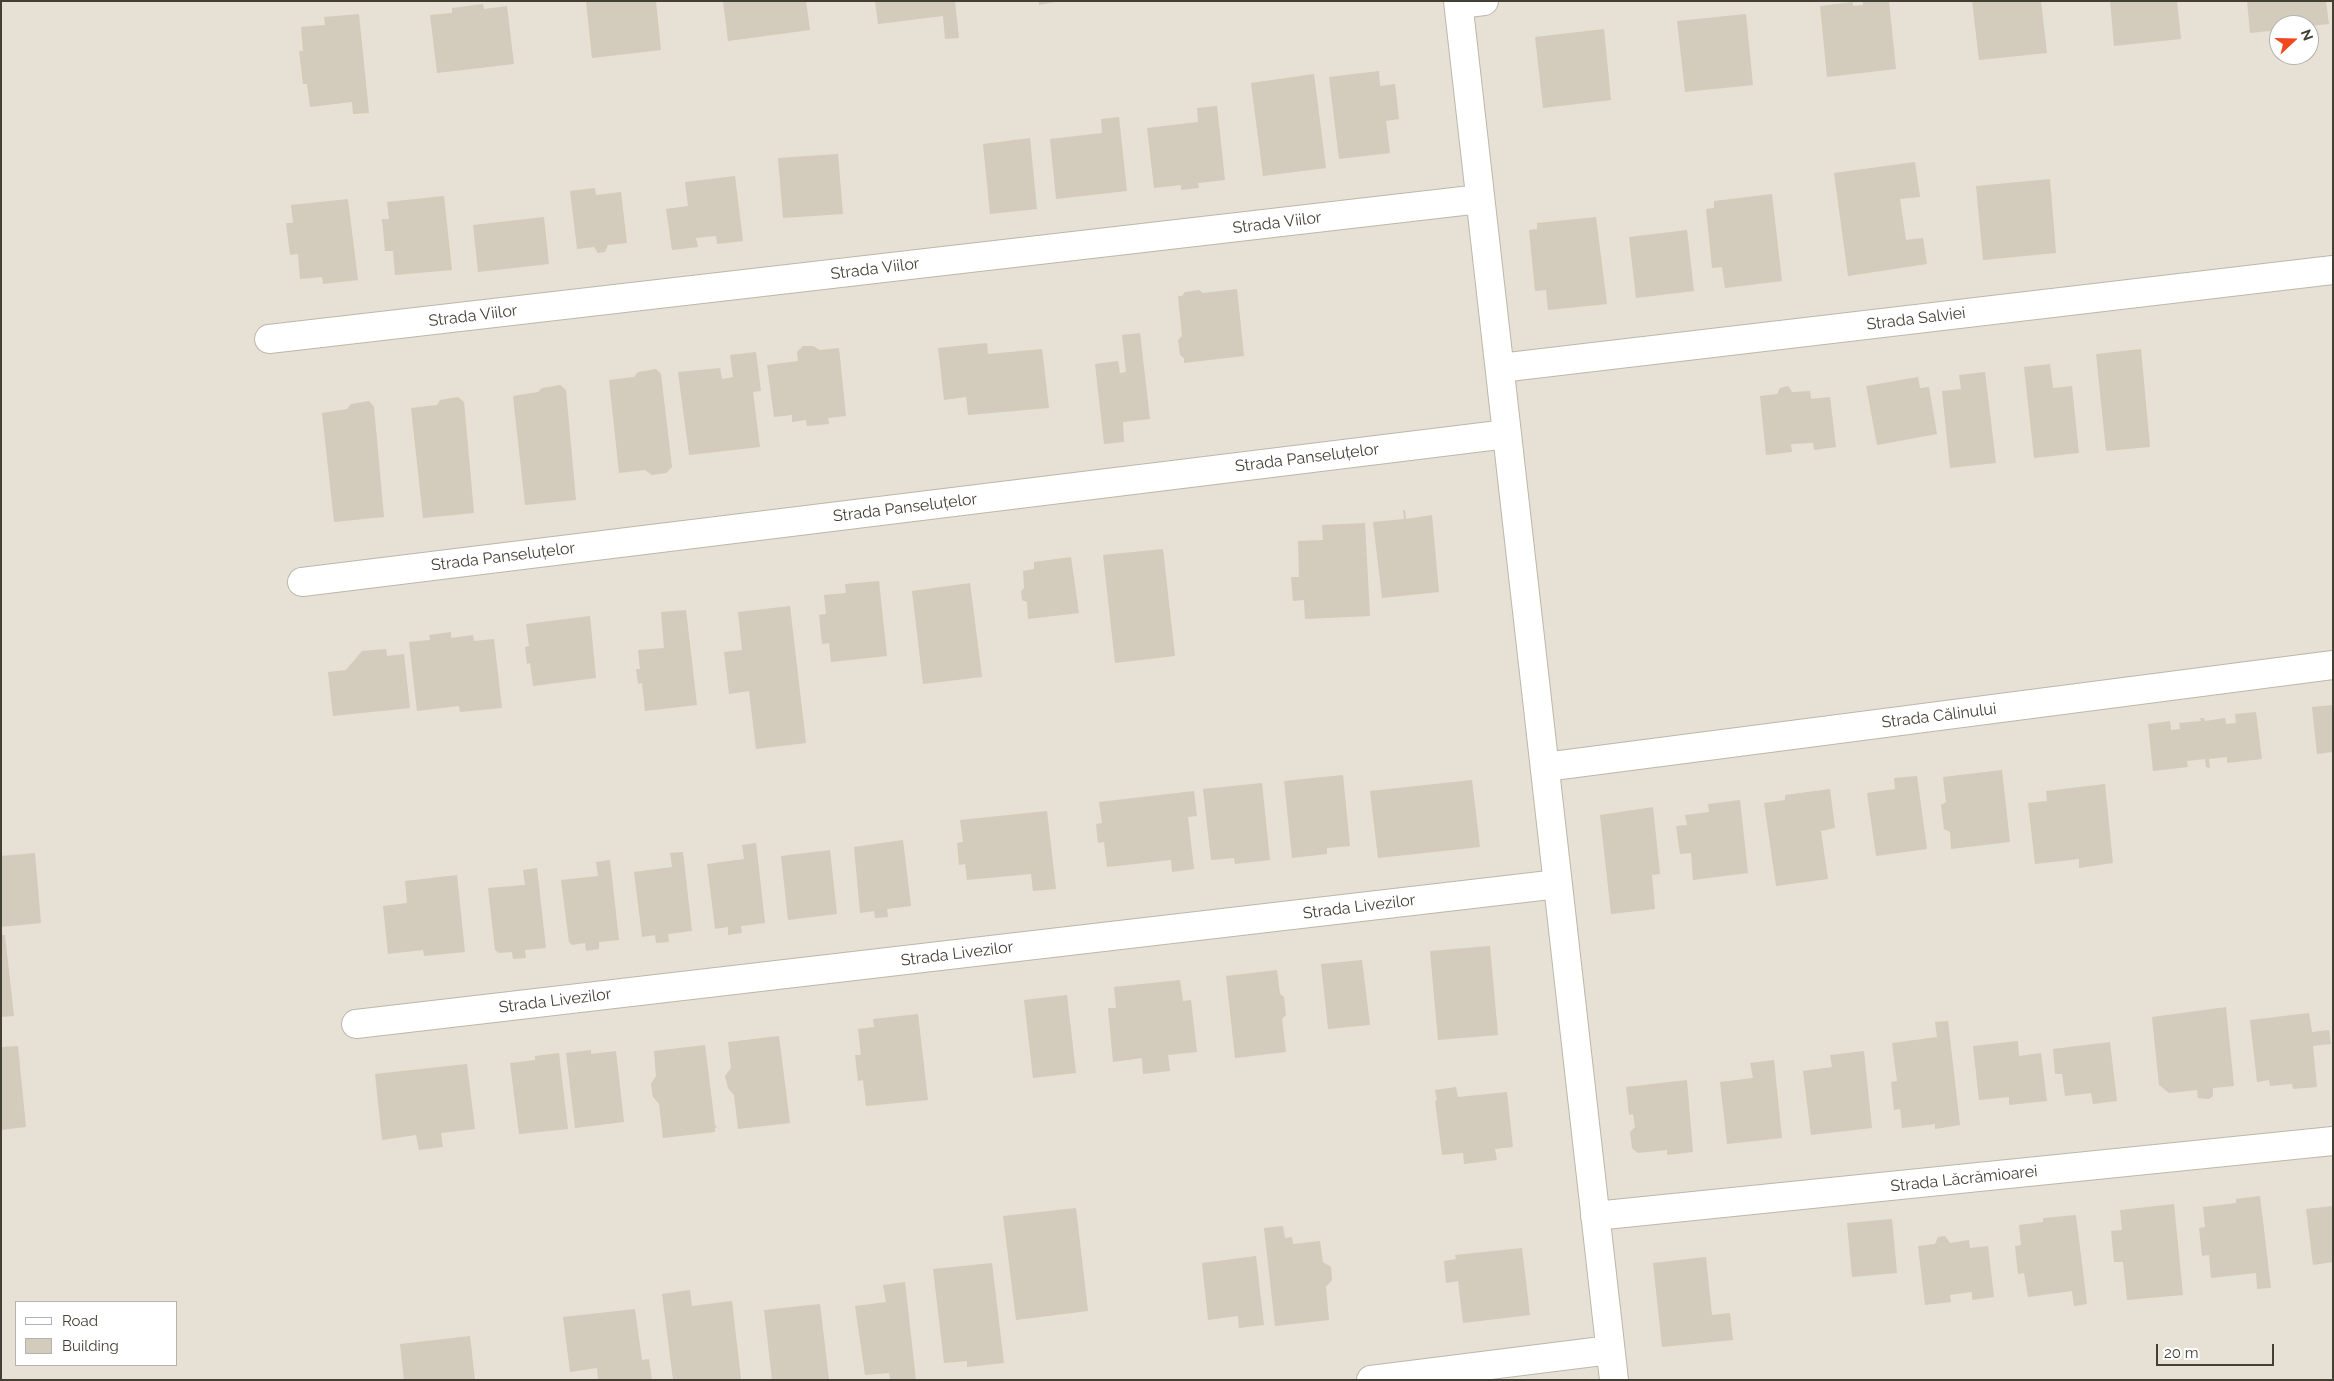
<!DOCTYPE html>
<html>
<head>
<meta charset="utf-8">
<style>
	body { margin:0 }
	#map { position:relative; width:2334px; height:1381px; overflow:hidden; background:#f2efe6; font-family:Raleway,sans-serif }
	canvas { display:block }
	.frame { position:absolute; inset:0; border:2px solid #443f35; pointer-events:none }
	.legend { position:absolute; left:15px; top:1301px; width:162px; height:65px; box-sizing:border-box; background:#fff; border:1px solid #b4b2ae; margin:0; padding:6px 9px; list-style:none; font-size:15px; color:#443f35 }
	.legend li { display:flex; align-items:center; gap:10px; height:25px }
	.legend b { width:25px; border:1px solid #b4b2ae }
	.north { position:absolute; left:2269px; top:15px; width:50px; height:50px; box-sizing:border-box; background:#fff; border:1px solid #b4b2ae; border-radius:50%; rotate:69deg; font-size:14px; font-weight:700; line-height:20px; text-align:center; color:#443f35 }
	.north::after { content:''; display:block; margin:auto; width:18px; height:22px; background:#f0471f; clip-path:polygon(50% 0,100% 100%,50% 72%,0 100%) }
	.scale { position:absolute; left:2156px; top:1344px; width:118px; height:22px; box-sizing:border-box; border:2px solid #443f35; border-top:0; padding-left:6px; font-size:15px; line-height:18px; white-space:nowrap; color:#443f35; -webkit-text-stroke:4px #fff; paint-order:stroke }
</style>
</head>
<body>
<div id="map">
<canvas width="2334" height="1381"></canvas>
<div class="frame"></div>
<ul class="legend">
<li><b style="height:6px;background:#fff"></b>Road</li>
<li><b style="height:14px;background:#d3cbbb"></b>Building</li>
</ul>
<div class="north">N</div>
<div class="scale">20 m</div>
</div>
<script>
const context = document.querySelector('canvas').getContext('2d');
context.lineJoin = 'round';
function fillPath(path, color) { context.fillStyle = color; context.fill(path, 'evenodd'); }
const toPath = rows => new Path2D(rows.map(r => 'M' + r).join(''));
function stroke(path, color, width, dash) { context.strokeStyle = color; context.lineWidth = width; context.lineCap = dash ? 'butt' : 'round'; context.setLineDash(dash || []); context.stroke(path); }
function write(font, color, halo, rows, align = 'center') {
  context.font = font + ' Raleway,sans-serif'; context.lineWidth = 4.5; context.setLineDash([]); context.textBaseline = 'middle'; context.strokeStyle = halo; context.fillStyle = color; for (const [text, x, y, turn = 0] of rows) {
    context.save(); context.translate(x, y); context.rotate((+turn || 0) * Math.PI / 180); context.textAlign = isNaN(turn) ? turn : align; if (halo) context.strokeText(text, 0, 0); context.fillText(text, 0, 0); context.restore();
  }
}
const residential = toPath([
	[1,1,2333,1,2333,1380,1,1380],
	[2279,25,2309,25,2309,55,2279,55],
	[16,1302,176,1302,176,1365,16,1365]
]);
const building = toPath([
	[586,1,656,1,661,50,592,58],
	[723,1,806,1,810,30,728,41],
	[875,1,955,1,959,38,945,39,943,16,878,24],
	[1039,1,1056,1,1056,2,1039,5],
	[1889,1,1896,69,1827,77,1820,6,1853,2,1853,6,1863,5,1863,2],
	[1972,1,2041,1,2047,53,1979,60],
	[2110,1,2177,1,2181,39,2114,46],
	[2247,1,2326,1,2329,24,2309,26,2279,25,2279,30,2250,33],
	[483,4,484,9,507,6,514,64,437,73,430,15,452,13,452,8],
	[359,14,369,113,353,114,352,102,310,107,307,84,303,84,299,51,303,51,301,27,325,25,324,17],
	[1746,14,1753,85,1685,92,1677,21],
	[1604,29,1611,100,1543,108,1535,37],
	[1379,71,1380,86,1395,84,1399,119,1386,121,1390,153,1339,159,1329,77],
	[1314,74,1326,168,1263,176,1251,83],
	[1217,106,1225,180,1198,183,1199,188,1181,190,1181,185,1154,188,1147,128,1198,122,1197,108],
	[1119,117,1127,191,1056,199,1050,139,1102,133,1101,119],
	[1030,138,1037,209,990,214,983,144],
	[838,154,843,214,783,218,778,158],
	[1915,162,1920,197,1900,199,1906,240,1923,238,1927,264,1848,276,1834,173],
	[735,176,743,241,717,244,716,236,696,238,698,247,672,250,666,209,688,206,685,182],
	[2050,179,2056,253,1983,260,1976,186],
	[595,188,596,195,621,192,627,243,608,245,605,252,598,253,594,247,577,249,570,191],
	[1772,194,1782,281,1725,288,1722,267,1712,268,1706,209,1714,208,1714,201],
	[444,196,452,270,395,275,393,251,385,251,382,219,389,219,387,202],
	[348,199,358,280,323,284,322,277,300,279,298,254,290,255,286,223,293,223,291,205],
	[544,217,549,264,478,272,473,225],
	[1596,217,1607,304,1548,310,1546,290,1535,291,1529,230,1537,229,1537,223],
	[1687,230,1694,291,1636,298,1629,237],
	[1237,289,1244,356,1184,363,1184,358,1180,355,1178,340,1182,336,1178,296,1182,296,1185,292,1199,290,1203,293],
	[1140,333,1150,419,1123,422,1124,442,1104,444,1095,364,1118,361,1120,373,1126,372,1122,335],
	[987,343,988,354,1042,349,1049,408,968,415,966,397,944,400,938,348],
	[803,346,813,346,820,350,839,348,846,416,828,418,829,424,807,426,806,420,792,422,792,415,774,417,767,365,798,361,797,352],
	[2141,349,2150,447,2106,451,2096,354],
	[756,352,761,391,753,392,760,447,689,455,678,372,720,368,722,379,733,377,730,355],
	[2050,364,2053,388,2072,386,2079,453,2034,458,2024,367],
	[656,369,661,374,672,467,666,473,652,475,645,470,619,473,609,380,634,377,638,372],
	[1985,372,1996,463,1950,468,1942,391,1961,389,1959,375],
	[1918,377,1920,388,1929,387,1937,434,1877,445,1866,386],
	[560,385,566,390,576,500,525,505,513,396,538,392,542,388],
	[1788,386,1792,392,1810,391,1811,399,1830,397,1836,447,1814,450,1813,443,1791,444,1792,452,1766,455,1760,396,1777,394,1780,388],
	[458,397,464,402,474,513,423,518,411,408,437,405,440,400],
	[369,401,374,407,384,517,334,522,322,413,347,409,351,404],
	[1403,510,1405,510,1406,519,1432,515,1439,592,1382,598,1373,522,1404,519],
	[1365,523,1370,616,1305,619,1304,600,1293,601,1291,577,1299,577,1298,541,1323,540,1322,525],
	[1163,549,1175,656,1115,663,1103,555],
	[1071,557,1079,613,1028,619,1027,602,1022,600,1021,591,1024,588,1023,571,1034,569,1034,562],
	[879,581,887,656,831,662,829,643,822,644,819,615,826,614,824,595,846,593,845,584],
	[970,583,982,677,923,684,912,591],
	[790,606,806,743,756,749,749,691,729,694,724,652,742,650,738,612],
	[686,610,697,705,645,711,642,683,638,684,636,669,640,669,638,650,664,648,661,612],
	[590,616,596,678,533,686,530,663,527,664,525,647,529,646,526,624],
	[451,632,451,638,473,635,474,641,494,639,502,708,460,712,459,706,417,711,409,642,430,640,429,635],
	[386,649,387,656,404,654,410,708,333,716,328,672,346,670,362,651],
	[2333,705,2333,752,2317,754,2312,707],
	[2256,712,2262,759,2227,763,2227,757,2209,759,2210,768,2206,767,2205,759,2187,761,2188,767,2153,771,2148,724,2170,721,2171,730,2180,729,2179,723,2201,721,2200,718,2204,718,2205,721,2225,718,2226,724,2236,723,2235,714],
	[2002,770,2010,842,1951,849,1950,832,1944,829,1941,805,1946,802,1943,777],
	[1343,775,1350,846,1327,848,1327,854,1292,858,1284,781],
	[1917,776,1927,849,1876,856,1867,793,1895,789,1894,778],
	[1472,780,1480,847,1378,858,1370,791],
	[1262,783,1270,860,1235,864,1234,858,1211,860,1203,789],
	[2105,784,2113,863,2079,868,2079,859,2035,864,2028,803,2047,801,2046,791],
	[1830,789,1835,828,1821,831,1828,879,1776,886,1764,803,1785,800,1785,795],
	[1194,791,1197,816,1188,817,1194,869,1172,872,1171,860,1107,867,1104,842,1098,843,1096,824,1102,823,1099,802],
	[1740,800,1748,873,1693,880,1691,853,1680,854,1676,826,1687,825,1685,815,1709,812,1708,804],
	[1653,807,1660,874,1652,875,1655,909,1611,914,1600,815],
	[1047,811,1056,889,1033,891,1031,874,967,880,965,864,959,865,957,843,963,842,960,820],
	[903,840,911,906,887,909,888,917,875,918,874,911,860,913,854,847],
	[756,843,765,923,741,926,742,933,728,935,728,927,715,929,707,864,744,859,742,845],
	[830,850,837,914,788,920,781,856],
	[683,852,692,931,668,934,669,942,656,943,655,935,642,937,634,872,672,867,670,853],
	[35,853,41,923,1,927,1,856],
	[610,860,619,940,599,942,599,949,586,951,585,943,572,945,569,942,561,880,598,876,596,862],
	[537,868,546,948,525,950,526,958,513,959,512,952,499,953,495,950,488,888,525,885,523,870],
	[457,875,465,952,424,956,423,950,388,954,383,906,407,903,405,881],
	[1,935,5,935,14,1016,1,1017],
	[1490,946,1498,1035,1438,1040,1430,951],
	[1362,960,1370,1025,1328,1029,1321,964],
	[1277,970,1280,994,1284,997,1286,1015,1282,1019,1286,1052,1235,1058,1226,976],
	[1180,980,1183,1001,1191,1000,1197,1052,1168,1055,1170,1071,1143,1074,1142,1058,1113,1062,1108,1008,1116,1008,1114,987],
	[1067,995,1076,1073,1033,1078,1024,1000],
	[2226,1007,2234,1086,2213,1088,2213,1096,2209,1099,2198,1098,2197,1090,2169,1093,2159,1085,2152,1017],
	[2309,1013,2312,1032,2329,1030,2331,1044,2313,1046,2317,1087,2293,1089,2292,1084,2270,1086,2269,1080,2257,1082,2250,1020],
	[918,1014,928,1100,866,1106,863,1080,858,1081,855,1055,861,1055,858,1029,874,1027,873,1019],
	[1948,1021,1960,1125,1935,1129,1935,1124,1902,1128,1900,1109,1894,1110,1891,1082,1897,1081,1892,1043,1937,1037,1935,1022],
	[779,1036,790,1123,738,1129,734,1095,728,1088,725,1076,731,1068,728,1042],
	[2018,1041,2019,1056,2041,1053,2047,1101,2009,1105,2009,1097,1979,1100,1973,1046],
	[2110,1042,2117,1101,2093,1104,2091,1093,2065,1096,2062,1074,2055,1074,2053,1049],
	[705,1045,715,1125,717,1127,715,1128,715,1132,663,1138,659,1104,653,1097,651,1084,656,1076,654,1051],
	[18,1046,26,1127,1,1130,1,1047],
	[591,1050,591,1054,616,1051,624,1122,575,1128,566,1053],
	[1864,1051,1872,1128,1811,1135,1803,1071,1832,1067,1830,1055],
	[559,1053,568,1129,519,1134,510,1063,535,1060,535,1056],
	[1774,1060,1782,1138,1727,1144,1720,1082,1753,1078,1750,1063],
	[467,1064,475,1129,441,1133,443,1147,419,1150,416,1135,382,1140,375,1074],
	[1687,1080,1693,1152,1667,1155,1667,1150,1638,1153,1632,1148,1630,1132,1635,1127,1633,1114,1629,1115,1626,1087],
	[1456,1087,1458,1097,1507,1092,1513,1147,1495,1149,1497,1160,1464,1164,1463,1153,1442,1155,1435,1101,1437,1100,1435,1090],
	[2260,1196,2271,1288,2257,1289,2256,1273,2211,1278,2209,1255,2202,1256,2199,1228,2205,1227,2203,1207,2236,1203,2236,1199],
	[2174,1204,2183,1295,2127,1300,2123,1262,2114,1262,2111,1231,2122,1230,2120,1210],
	[2333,1206,2333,1262,2313,1265,2306,1209],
	[1076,1208,1088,1311,1016,1320,1003,1216],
	[2076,1215,2087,1304,2074,1306,2072,1291,2028,1297,2024,1273,2018,1274,2015,1246,2021,1245,2019,1225,2043,1222,2043,1218],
	[1892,1219,1897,1273,1852,1277,1847,1223],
	[1283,1226,1285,1238,1292,1237,1293,1244,1320,1241,1323,1262,1331,1267,1332,1280,1326,1287,1329,1320,1275,1326,1264,1228],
	[1945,1236,1950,1243,1969,1240,1970,1248,1988,1246,1994,1297,1972,1300,1972,1292,1950,1295,1951,1302,1925,1305,1918,1246,1935,1244,1938,1237],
	[1522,1248,1530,1315,1463,1323,1458,1281,1446,1283,1444,1261,1456,1259,1455,1255],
	[1256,1256,1264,1325,1239,1328,1238,1316,1208,1320,1202,1263],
	[1706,1257,1712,1315,1730,1313,1733,1340,1662,1347,1653,1263],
	[992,1263,1004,1363,967,1367,967,1361,944,1363,933,1269],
	[905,1282,916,1380,890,1380,889,1373,865,1375,855,1306,886,1302,883,1285],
	[690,1290,692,1306,732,1301,741,1379,673,1380,662,1294],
	[820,1304,829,1379,772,1380,764,1310],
	[635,1309,642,1360,649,1359,652,1380,598,1380,597,1368,570,1372,563,1317],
	[470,1336,475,1380,404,1380,400,1344]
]);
const minor = toPath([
	[1458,1,1614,1380],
	[1459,4,1484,1],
	[269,339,1480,199],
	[1500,368,2333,270],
	[302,582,1507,434],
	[1545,767,2333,665],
	[356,1024,1558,884],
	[1595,1216,2333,1141],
	[1371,1380,1610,1350]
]);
const streetNames = [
	["Strada Viilor",1277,223,-7],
	["Strada Viilor",875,269,-7],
	["Strada Viilor",473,316,-7],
	["Strada Salviei",1916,319,-7],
	["Strada Panseluțelor",1307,458,-7],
	["Strada Panseluțelor",905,508,-7],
	["Strada Panseluțelor",503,557,-7],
	["Strada Călinului",1939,716,-7],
	["Strada Livezilor",1359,907,-7],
	["Strada Livezilor",957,954,-7],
	["Strada Livezilor",555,1001,-7],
	["Strada Lăcrămioarei",1964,1179,-6]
];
fillPath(residential, '#e6e1d4');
fillPath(building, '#d3cbbb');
stroke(minor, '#bdb7a9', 30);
stroke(minor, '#fff', 28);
write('16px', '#443f35', '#fff', streetNames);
</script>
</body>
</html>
